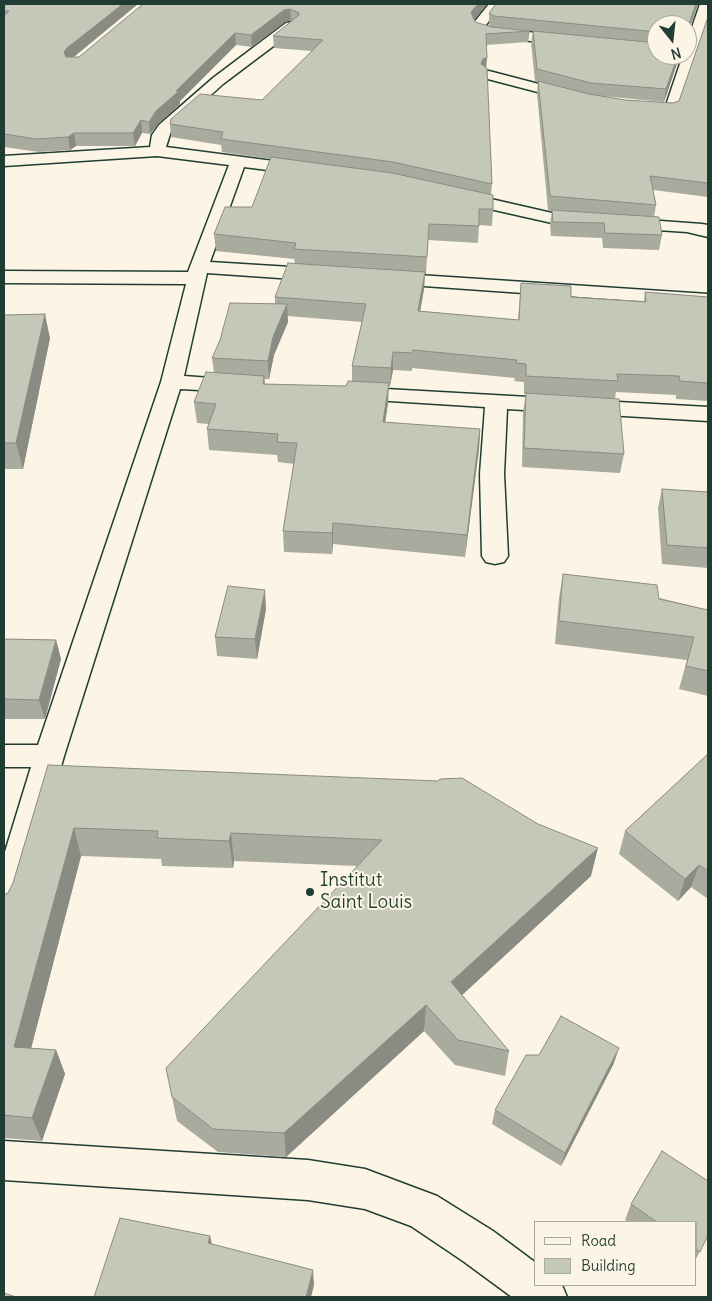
<!DOCTYPE html>
<html>
<head>
<meta charset="utf-8">
<style>
	body { margin:0 }
	#map { position:relative; width:712px; height:1301px; overflow:hidden; background:#fcf5e5; font-family:Delius,sans-serif }
	canvas { display:block }
	.frame { position:absolute; inset:0; border:5px solid #1f3d34; pointer-events:none }
	.legend { position:absolute; left:534px; top:1221px; width:162px; height:65px; box-sizing:border-box; background:#fcf5e5; border:1px solid #a4ab9e; margin:0; padding:6px 9px; list-style:none; font-size:15px; color:#1f3d34 }
	.legend li { display:flex; align-items:center; gap:10px; height:25px }
	.legend b { width:25px; border:1px solid #a4ab9e }
	.north { position:absolute; left:647px; top:15px; width:50px; height:50px; box-sizing:border-box; background:#fcf5e5; border:1px solid #a4ab9e; border-radius:50%; rotate:164deg; font-size:14px; font-weight:700; line-height:20px; text-align:center; color:#1f3d34 }
	.north::after { content:''; display:block; margin:auto; width:18px; height:22px; background:#1f3d34; clip-path:polygon(50% 0,100% 100%,50% 72%,0 100%) }
</style>
</head>
<body>
<div id="map">
<canvas width="712" height="1301"></canvas>
<div class="frame"></div>
<ul class="legend">
<li><b style="height:6px;background:#fcf5e5"></b>Road</li>
<li><b style="height:14px;background:#c5c7b9"></b>Building</li>
</ul>
<div class="north">N</div>
</div>
<script>
const context = document.querySelector('canvas').getContext('2d');
context.lineJoin = 'round';
const toPath = rows => new Path2D(rows.map(r => 'M' + r).join(''));
function stroke(path, color, width, dash) { context.strokeStyle = color; context.lineWidth = width; context.lineCap = dash ? 'butt' : 'round'; context.setLineDash(dash || []); context.stroke(path); }
function fillPath(path, color) { context.fillStyle = color; context.fill(path, 'evenodd'); }
function write(font, color, halo, rows, align = 'center') {
  context.font = font + ' Delius,sans-serif'; context.lineWidth = 4; context.setLineDash([]); context.textBaseline = 'middle'; context.strokeStyle = halo; context.fillStyle = color; for (const [text, x, y, turn = 0] of rows) {
    context.save(); context.translate(x, y); context.rotate((+turn || 0) * Math.PI / 180); context.textAlign = isNaN(turn) ? turn : align; if (halo) context.strokeText(text, 0, 0); context.fillText(text, 0, 0); context.restore();
  }
}
const street = toPath([
	[489,4,501,4,486,25,487,27,570,37,577,41,570,45,491,37,476,33,472,25,489,4],
	[700,4,708,4,708,17,681,108,678,111,665,115,637,111,634,108,637,105,642,103,666,105,683,55,687,55,687,42,700,4],
	[291,22,298,26,296,29,223,84,171,131,166,147,312,166,314,170,312,174,306,175,244,167,210,262,323,269,330,271,332,275,330,279,323,281,207,273,184,376,238,380,246,381,249,386,246,391,238,392,180,389,64,756,21,909,16,919,4,923,4,855,31,767,4,767,4,745,38,745,161,382,186,284,4,283,4,271,188,272,229,165,157,156,4,166,4,156,150,147,152,135,159,125,213,78,286,23,291,22],
	[489,71,577,94,579,97,577,100,572,101,484,78,482,75,484,72,489,71],
	[456,191,552,213,702,224,708,225,708,237,687,232,552,223,450,200,447,196,450,192,456,191],
	[388,273,708,294,708,306,381,283,378,279,381,275,388,273],
	[350,387,708,407,708,421,507,409,504,474,508,556,504,562,495,564,486,562,482,556,480,474,485,407,342,398,339,393,342,388,350,387],
	[4,1141,308,1160,365,1169,437,1196,493,1231,536,1263,536,1285,562,1285,567,1297,512,1297,463,1261,411,1226,365,1209,308,1200,4,1180,4,1141]
]);
const wall = toPath([
	[4,4,138,4,73,57,79,57,143,4,487,4,474,19,475,22,493,27,489,25,489,13,657,25,657,55,680,55,664,102,602,96,625,100,673,103,679,101,708,17,708,197,653,190,656,205,654,217,662,235,659,250,603,248,602,238,551,236,550,224,552,211,548,210,537,94,538,82,535,81,531,43,533,31,530,31,528,42,486,45,486,67,492,184,491,195,493,209,492,226,479,225,478,243,428,240,426,274,425,274,424,289,420,311,518,320,521,283,571,297,644,301,645,292,708,297,708,401,676,399,676,395,616,392,615,398,624,454,620,473,522,467,523,412,526,394,524,394,524,382,514,381,515,378,412,368,412,371,393,370,390,386,388,386,388,403,385,423,480,429,479,449,465,557,333,544,332,554,284,552,283,531,294,464,278,462,277,455,209,450,207,429,209,424,197,423,194,402,214,373,212,358,275,304,275,297,295,264,294,259,216,251,214,234,252,207,271,159,222,152,221,145,171,137,170,124,262,100,312,51,274,48,273,36,292,21,291,20,285,22,252,47,236,45,180,101,180,104,158,124,150,134,142,133,135,146,76,146,70,150,39,152,4,147],
	[287,316,362,322,352,366,352,381,346,386,265,384,265,379,269,379,274,355,288,322],
	[4,315,50,338,23,469,4,469],
	[662,489,708,492,708,568,662,564,658,508],
	[563,574,708,610,708,696,679,689,687,660,555,644,559,598],
	[266,609,257,659,217,656,215,637],
	[4,639,56,640,61,659,45,719,4,719],
	[708,754,708,899,691,887,678,901,619,854,625,831],
	[48,765,591,876,462,995,509,1051,505,1076,455,1065,424,1031,286,1157,218,1152,177,1121,172,1097,357,866,234,861,233,868,162,866,161,859,81,856,31,1048,56,1050,65,1074,42,1141,4,1138,4,895,8,893,13,883],
	[614,1063,561,1166,492,1124,495,1110],
	[662,1151,708,1181,708,1235,696,1259,696,1222,629,1222,625,1220,631,1204]
]);
const shadedWall = toPath([
	[123,4,138,4,69,61,66,64,64,52,67,48],
	[478,4,487,4,471,24,471,12],
	[696,4,698,4,687,35,687,31],
	[290,9,291,20,285,22,252,47,251,35,284,10],
	[235,33,236,45,180,101,180,104,158,124,150,134,149,122,156,111],
	[678,55,680,55,664,102,666,89],
	[487,58,486,70,481,64,483,59],
	[141,120,142,133,135,146,133,133],
	[74,133,76,146,70,150,68,137],
	[425,272,424,289,417,329,418,311],
	[287,304,288,322,274,355,269,379,268,361,273,337],
	[45,314,50,338,23,469,16,443],
	[393,352,393,370,390,386,391,368],
	[389,383,388,403,382,443,383,422],
	[480,429,479,449,465,557,467,535],
	[333,523,333,544,332,554,332,533],
	[265,590,266,609,257,659,255,639],
	[56,640,61,659,45,719,39,700],
	[74,828,81,856,25,1072,14,1047],
	[231,833,234,861,233,868,229,841],
	[598,848,591,876,448,1008,451,982],
	[699,865,691,887,678,901,685,879],
	[426,1005,424,1031,286,1157,284,1133],
	[619,1048,614,1063,561,1166,565,1153],
	[56,1050,65,1074,42,1141,32,1118],
	[210,1236,214,1252,208,1243],
	[313,1270,314,1285,311,1297,306,1297]
]);
const building = toPath([
	[4,4,123,4,67,48,64,52,66,57,79,57,143,4,478,4,471,12,475,22,492,27,530,31,486,34,487,58,483,59,481,64,487,68,492,184,393,162,221,139,223,132,170,124,171,119,200,94,262,100,323,40,273,36,299,15,299,13,290,9,284,10,251,35,235,33,176,91,179,91,156,111,149,122,141,120,133,133,74,133,68,137,36,139,4,134,4,16,9,11,4,11,4,4],
	[496,4,696,4,687,29,687,41,687,25,657,25,657,32,494,16,489,13,496,4],
	[708,17,708,183,650,176,656,205,550,196,538,81,589,94,625,100,673,103,679,101,708,17],
	[533,31,657,43,657,55,678,55,666,89,591,83,537,69,533,31],
	[271,157,392,173,493,195,493,209,479,209,479,226,429,224,427,257,294,249,296,243,214,234,225,207,252,207,271,157],
	[552,210,659,217,662,235,605,233,604,223,553,222,552,210],
	[288,263,425,272,418,311,519,320,521,283,571,286,571,297,646,302,645,292,708,297,708,383,680,381,679,376,617,374,618,381,526,376,526,364,516,363,517,360,413,350,412,353,393,352,391,368,352,366,366,304,275,297,288,263],
	[230,303,287,304,273,337,268,361,212,358,220,340,230,303],
	[45,314,16,443,4,443,4,315,45,314],
	[206,372,264,376,263,384,346,386,348,381,389,383,383,422,480,429,467,535,333,523,332,533,283,531,297,443,277,442,278,434,207,429,216,404,194,402,206,372],
	[526,393,619,399,624,454,524,448,526,393],
	[662,489,708,492,708,548,667,545,662,489],
	[563,574,657,585,659,599,708,610,708,671,686,666,694,637,559,621,563,574],
	[228,586,265,590,255,639,215,637,228,586],
	[4,639,56,640,39,700,4,699,4,639],
	[708,754,708,871,699,865,685,879,625,831,708,754],
	[48,765,438,781,440,779,462,778,538,824,598,848,451,982,509,1051,458,1040,426,1005,284,1133,213,1129,172,1097,166,1068,382,840,231,833,229,841,157,838,158,831,74,828,14,1047,56,1050,32,1118,4,1115,4,895,8,893,13,883,48,765],
	[561,1016,619,1048,565,1153,495,1110,526,1055,539,1055,561,1016],
	[662,1151,708,1181,708,1235,700,1252,696,1249,696,1222,657,1222,631,1204,662,1151],
	[120,1218,210,1236,208,1243,313,1270,306,1297,94,1297,120,1218],
	[4,1293,16,1297,4,1297,4,1293]
]);
const markers = [
	[310,892,5,"#1f3d34"]
];
const nearPoinames = [
	["Institut",320,881],
	["Saint Louis",320,903]
];
stroke(street, '#1f3d34', 3);
fillPath(street, '#fcf5e5');
fillPath(wall, '#a9ab9f');
fillPath(shadedWall, '#8a8b82');
fillPath(building, '#c5c7b9');
stroke(building, '#8a8b82', 1);
for (const [x, y, r, color] of markers) { const dot = new Path2D(); dot.arc(x, y, r, 0, 2 * Math.PI); context.fillStyle = color; context.fill(dot); stroke(dot, '#fcf5e5', 2); }
write('19px', '#1f3d34', '#fcf5e5', nearPoinames, 'left');
</script>
</body>
</html>
